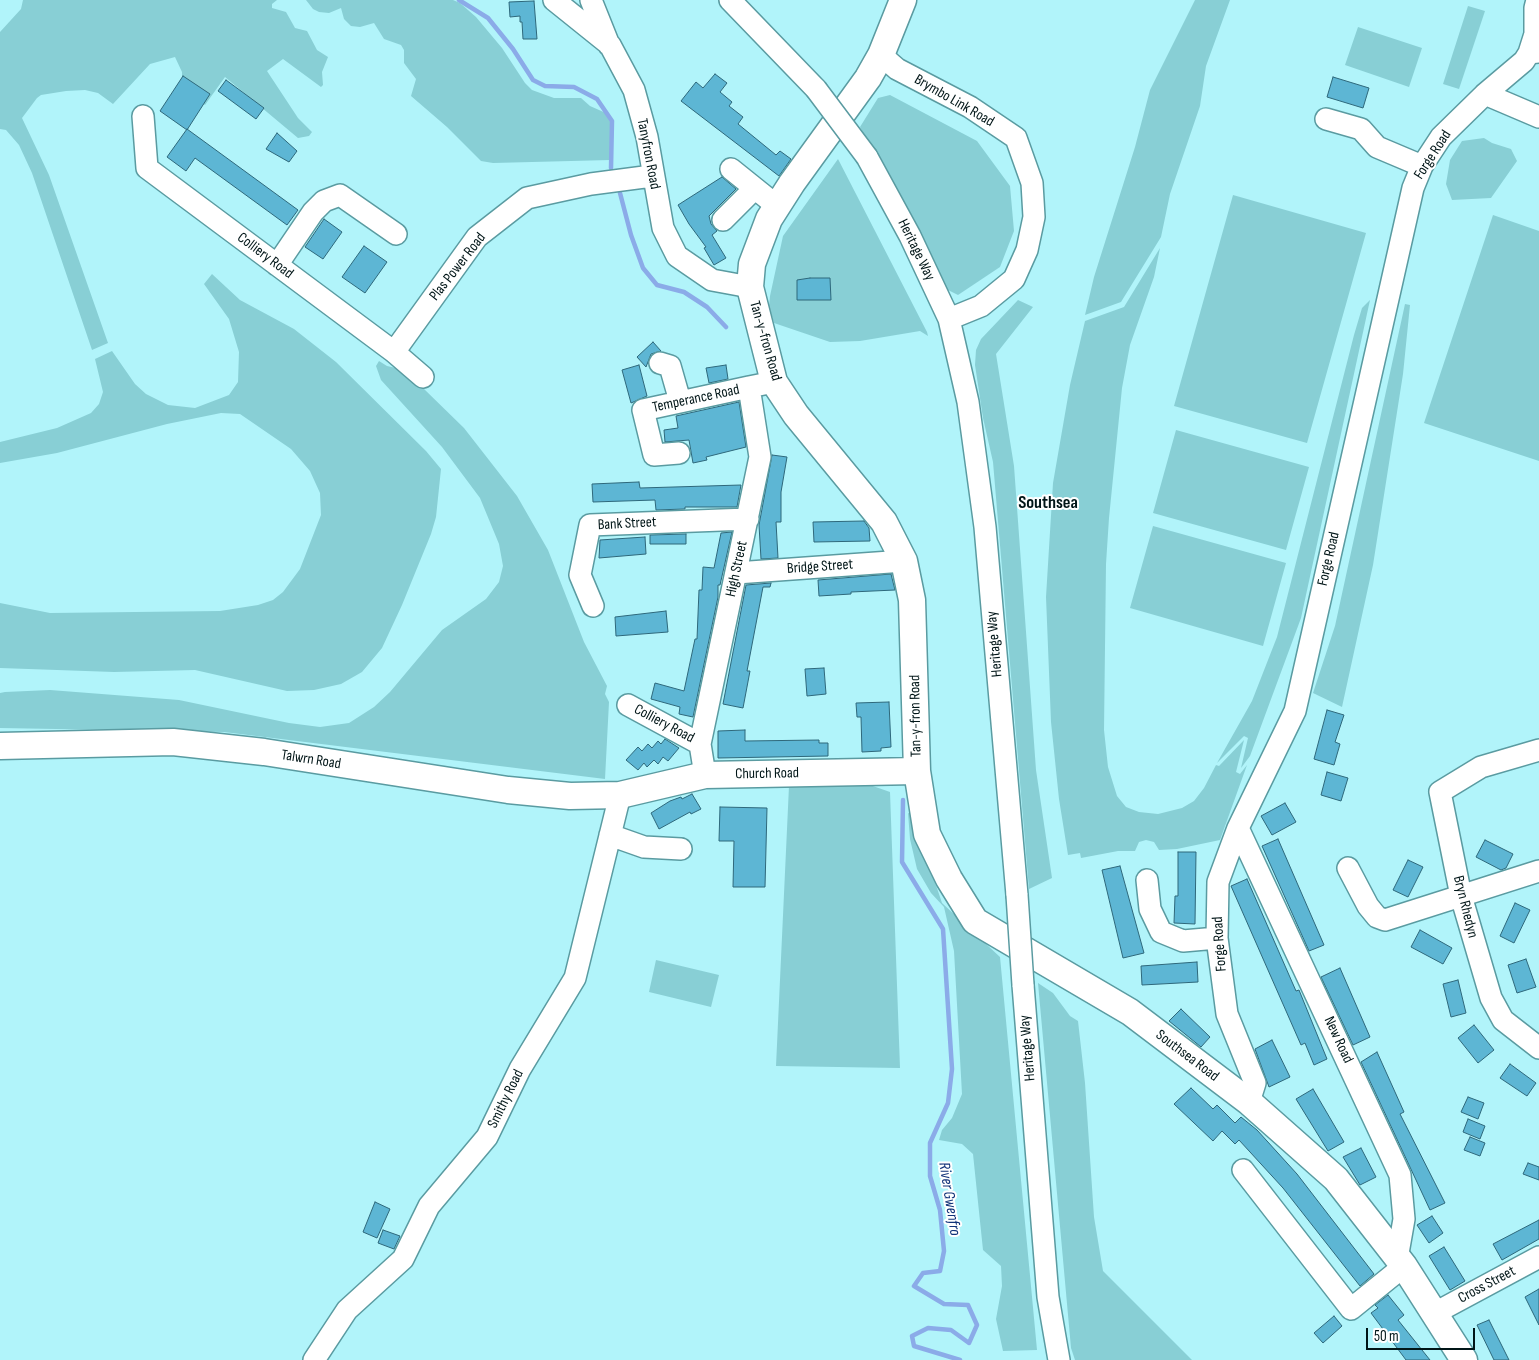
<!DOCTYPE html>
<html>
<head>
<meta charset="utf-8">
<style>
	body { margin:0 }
	#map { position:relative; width:1539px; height:1360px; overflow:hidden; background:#b1f4fa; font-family:"Sofia Sans Condensed",sans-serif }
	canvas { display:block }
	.scale { position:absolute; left:1366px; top:1328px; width:109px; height:22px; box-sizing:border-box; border:2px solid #001517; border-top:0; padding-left:6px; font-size:15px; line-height:18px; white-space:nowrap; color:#001517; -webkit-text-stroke:4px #fff; paint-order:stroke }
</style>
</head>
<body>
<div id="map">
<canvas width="1539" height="1360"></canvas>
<div class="scale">50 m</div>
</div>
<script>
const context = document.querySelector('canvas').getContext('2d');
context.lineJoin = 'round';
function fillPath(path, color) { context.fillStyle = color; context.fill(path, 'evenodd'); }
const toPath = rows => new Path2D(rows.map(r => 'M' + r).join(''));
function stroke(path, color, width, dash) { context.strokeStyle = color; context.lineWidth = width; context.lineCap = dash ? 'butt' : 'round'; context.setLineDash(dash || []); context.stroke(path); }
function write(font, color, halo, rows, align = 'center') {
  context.font = font + ' "Sofia Sans Condensed",sans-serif'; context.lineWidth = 4; context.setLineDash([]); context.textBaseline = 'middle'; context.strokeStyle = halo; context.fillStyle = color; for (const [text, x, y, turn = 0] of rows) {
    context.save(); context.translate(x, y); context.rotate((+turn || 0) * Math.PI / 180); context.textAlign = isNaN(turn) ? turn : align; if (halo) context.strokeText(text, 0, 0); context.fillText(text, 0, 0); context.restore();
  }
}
const green = toPath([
	[23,0,277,0,272,4,272,8,286,12,295,28,307,31,317,50,328,57,322,72,323,85,321,87,283,59,267,71,298,118,312,132,309,136,298,138,225,77,205,105,180,86,182,83,182,72,175,57,150,64,113,104,98,93,85,90,66,91,41,95,37,98,22,118,49,175,108,343,92,350,32,173,19,145,6,130,0,129,0,32,21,9],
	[306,0,453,0,460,3,476,17,502,48,525,83,532,90,554,98,581,98,590,106,608,114,612,127,610,160,493,163,481,161,447,127,411,96,416,79,404,63,404,50,401,45,384,39,374,23,360,27,351,26,344,19,341,8,329,13,319,12,313,9],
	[1195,0,1230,0,1206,66,1200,106,1170,194,1161,237,1121,302,1085,315,1094,277,1135,147,1150,90],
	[1468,6,1485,11,1459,89,1443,84],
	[1358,27,1422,48,1409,87,1345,65],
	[890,95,977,141,1010,186,1014,231,1000,267,958,295,944,288,860,127,878,98],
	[1484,138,1492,143,1511,149,1517,161,1491,198,1452,200,1446,184,1450,160,1462,141],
	[838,159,927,332,928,336,920,331,860,341,830,342,774,323,769,306,770,296,783,236],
	[1233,195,1366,233,1307,443,1174,406],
	[1493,215,1539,231,1539,461,1424,423],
	[1160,248,1154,277,1130,345,1122,388,1109,518,1106,564,1104,730,1108,767,1117,796,1126,807,1139,812,1158,814,1182,808,1194,801,1204,788,1216,765,1219,766,1244,740,1236,772,1240,774,1247,765,1220,840,1177,849,1159,850,1154,842,1146,840,1139,842,1135,851,1118,851,1081,858,1080,853,1068,855,1059,799,1051,722,1046,597,1053,483,1070,385,1085,321,1124,307],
	[212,274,240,300,294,329,336,362,426,451,441,469,436,517,431,534,402,605,382,648,362,672,341,684,314,690,287,691,195,670,114,672,0,668,0,603,50,613,220,611,258,605,273,600,283,592,300,569,321,515,320,493,310,471,291,449,240,414,221,413,167,424,57,453,0,463,0,442,57,428,91,413,99,404,103,392,95,359,112,351,135,384,146,394,168,405,195,408,229,395,238,382,239,352,229,319,204,284],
	[1018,300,1033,307,996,354,1014,466,1036,770,1052,878,1029,889,993,462,983,418,975,365,976,350,981,339],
	[1370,300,1301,618,1250,756,1241,768,1248,738,1244,736,1217,763,1252,701,1277,637,1354,335,1362,308],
	[1405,304,1410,305,1403,374,1373,565,1342,707,1313,693,1335,626],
	[379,361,387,366,396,368,423,388,464,428,517,496,548,550,584,642,607,686,605,694,609,702,605,779,224,732,0,728,0,693,5,692,50,690,179,700,289,723,320,727,349,723,374,707,390,692,442,630,486,599,499,582,503,566,499,544,480,498,442,447,381,380,376,366],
	[1176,430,1309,467,1286,550,1153,513],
	[1153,526,1286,563,1263,646,1130,608],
	[870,785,890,792,900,1068,776,1066,789,786],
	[908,813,912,814,942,903,1000,957,1037,1350,1003,1351,996,1319,1002,1286,1001,1266,983,1250,973,1154,962,1144,939,1140,942,1130,952,1118,962,1094,954,951,944,907,931,893,917,869,910,839],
	[656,960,719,975,711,1007,649,992],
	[1038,983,1053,993,1070,1016,1078,1021,1085,1083,1094,1217,1103,1271,1192,1360,1075,1360,1071,1348]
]);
const stream = toPath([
	[459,0,488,18,513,49,533,80,545,86,574,87,597,99,612,121,611,168],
	[620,193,631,235,643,268,657,285,684,292,707,307,726,327],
	[903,800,902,862,943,929,952,1069,948,1103,930,1143,930,1176,940,1210,944,1251,940,1271,923,1273,914,1286,944,1304,968,1305,977,1325,969,1343,951,1330,928,1328,912,1336,914,1346,960,1360]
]);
const building = toPath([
	[534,1,537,39,523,39,522,22,520,22,520,16,510,17,509,2,534,1],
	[715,74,727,83,720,92,732,102,729,106,743,117,738,124,776,155,780,151,791,159,779,176,681,101,696,82,703,88,715,74],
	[183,76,210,94,187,130,160,111,183,76],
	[1333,77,1369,88,1363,108,1327,97,1333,77],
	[226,80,264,108,256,119,218,91,226,80],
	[187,129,298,210,287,225,195,158,186,171,167,157,187,129],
	[277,133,297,151,289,162,266,149,277,133],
	[722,177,736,189,709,216,711,224,717,231,712,235,726,258,714,265,704,248,706,247,689,224,678,205,722,177],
	[324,219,342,232,323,259,305,247,324,219],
	[364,246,387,262,365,293,342,277,364,246],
	[810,278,830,278,831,300,797,300,797,280,810,278],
	[653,342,661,351,651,354,646,367,637,357,653,342],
	[639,365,647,396,631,403,622,370,639,365],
	[726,365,728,379,709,383,706,368,726,365],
	[739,402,746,447,706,457,707,460,693,463,689,440,665,442,664,430,678,428,676,416,739,402],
	[772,455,787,457,781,492,781,522,776,522,778,558,761,559,759,525,772,455],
	[639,482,640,488,741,485,737,507,685,507,685,509,656,510,655,500,593,502,592,484,639,482],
	[864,521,869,528,870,541,814,542,813,522,864,521],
	[732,532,720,585,718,585,718,597,693,717,679,714,680,707,651,699,655,683,684,691,695,639,697,639,699,590,702,590,703,567,714,568,721,533,732,532],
	[686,534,686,544,650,544,650,535,686,534],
	[645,537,646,554,599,558,600,540,645,537],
	[891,574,895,590,851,592,851,594,819,596,818,580,891,574],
	[771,583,770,587,763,587,747,671,750,671,743,708,723,704,746,585,771,583],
	[666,611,668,632,616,636,615,617,666,611],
	[824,668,826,694,807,696,805,669,824,668],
	[889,702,891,747,881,748,881,751,862,752,861,717,857,717,856,703,889,702],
	[1327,710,1344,715,1335,742,1340,744,1334,765,1314,759,1327,710],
	[745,730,745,741,819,740,819,743,828,743,828,756,718,758,718,731,745,730],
	[665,739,679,748,668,761,663,757,658,764,654,760,647,767,644,763,638,770,626,760,638,747,642,751,648,744,652,748,658,741,661,744,665,739],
	[1327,772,1348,778,1341,801,1321,795,1327,772],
	[692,794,701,809,691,814,690,812,659,829,651,813,670,801,681,797,682,799,692,794],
	[1285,803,1296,822,1272,835,1261,816,1285,803],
	[720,807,767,808,765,887,733,887,734,841,719,841,720,807],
	[1278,839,1324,945,1309,951,1262,846,1278,839],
	[1485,840,1513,854,1506,868,1501,870,1476,857,1485,840],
	[1178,852,1196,852,1195,924,1174,923,1175,896,1178,896,1178,852],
	[1408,860,1423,867,1408,897,1393,890,1408,860],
	[1120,866,1144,953,1123,958,1102,870,1120,866],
	[1247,879,1296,991,1299,990,1327,1059,1314,1065,1305,1043,1301,1045,1231,886,1247,879],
	[1515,903,1530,910,1514,943,1500,936,1515,903],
	[1420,930,1452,948,1443,964,1411,947,1420,930],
	[1526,959,1536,987,1517,993,1508,965,1526,959],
	[1197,962,1198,982,1142,985,1141,966,1197,962],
	[1340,968,1370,1037,1353,1045,1321,977,1340,968],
	[1458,980,1466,1013,1451,1017,1443,984,1458,980],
	[1181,1009,1210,1037,1201,1047,1169,1021,1181,1009],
	[1474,1025,1494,1050,1478,1063,1458,1038,1474,1025],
	[1272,1040,1290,1077,1269,1087,1255,1049,1272,1040],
	[1377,1052,1404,1112,1400,1114,1445,1203,1430,1210,1361,1062,1377,1052],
	[1510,1064,1536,1083,1527,1096,1500,1078,1510,1064],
	[1191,1088,1213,1109,1217,1105,1235,1123,1241,1117,1257,1130,1297,1174,1374,1274,1360,1286,1283,1188,1239,1140,1235,1144,1222,1131,1213,1141,1174,1104,1191,1088],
	[1313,1089,1344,1142,1328,1151,1296,1099,1313,1089],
	[1468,1097,1484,1103,1478,1119,1461,1112,1468,1097],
	[1468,1119,1485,1126,1480,1139,1463,1132,1468,1119],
	[1470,1137,1485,1143,1480,1156,1464,1150,1470,1137],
	[1361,1148,1376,1177,1360,1185,1343,1157,1361,1148],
	[1528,1163,1539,1167,1539,1180,1523,1174,1528,1163],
	[375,1202,390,1209,377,1238,363,1232,375,1202],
	[1432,1216,1443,1233,1429,1243,1417,1225,1432,1216],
	[1539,1220,1539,1239,1502,1260,1493,1244,1539,1220],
	[383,1230,400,1236,394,1249,378,1243,383,1230],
	[1444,1247,1465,1281,1450,1290,1429,1256,1444,1247],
	[1539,1289,1539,1325,1525,1297,1539,1289],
	[1388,1295,1404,1315,1398,1320,1430,1360,1406,1360,1371,1313,1378,1308,1375,1305,1388,1295],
	[1334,1316,1342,1326,1323,1343,1314,1333,1334,1316],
	[1489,1320,1509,1360,1494,1360,1477,1325,1489,1320]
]);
const minor = toPath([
	[554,0,610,45,634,90,647,137,663,228,677,256,712,280,750,287],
	[591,0,609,45],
	[730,0,816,89],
	[1529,53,1535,34,1535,8,1537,0],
	[881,55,897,69,970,107,1016,138,1032,183,1034,217,1027,250,1014,279,981,306,949,319],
	[1485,94,1539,117],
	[143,116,147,168,394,352,423,377],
	[1326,119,1361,129,1377,147,1422,166],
	[867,157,910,236,949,319,968,402,985,527,1017,895],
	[731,169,777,206],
	[723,220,754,189],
	[277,265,313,212,324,201,340,195,396,234],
	[394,352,477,237,527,198,591,184,652,176],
	[660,363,670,366,680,401],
	[679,453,654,455,643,410,749,387],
	[736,573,904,561],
	[593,606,580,575,590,525,748,519],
	[628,705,700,744],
	[1539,750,1481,767,1440,792,1461,896,1491,998,1503,1020,1539,1048],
	[705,775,700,744,760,457,749,387,774,382],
	[1238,828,1400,1175,1404,1219,1397,1259],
	[610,835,644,847,681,849],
	[1348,868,1368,906,1377,917,1385,920,1539,871],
	[1147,880,1150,909,1161,932,1183,941,1217,938],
	[1023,985,1048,1297,1059,1360],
	[1249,1102,1255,1083,1227,1014,1217,938,1218,882,1238,828,1295,711,1413,188,1422,166,1441,137,1485,94,1524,61,1529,53,1539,52],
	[1243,1170,1351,1309,1404,1266],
	[1435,1313,1539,1257],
	[314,1360,347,1310,403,1259,429,1206,487,1137,520,1069,575,978,620,795]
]);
const major = toPath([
	[903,0,881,55,868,78,792,183,769,219,752,264,750,287,774,382,796,415,884,522,904,561,912,600,917,771,927,834,949,879,975,921,1130,1012,1249,1102,1336,1179,1404,1266,1464,1360],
	[0,746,173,742,264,752,508,790,570,796,620,795,705,775,917,771]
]);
const minorBridge = toPath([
	[816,89,867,157],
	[1017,895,1023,985]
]);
const streetNames = [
	["Brymbo Link Road",954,101,30],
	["Tanyfron Road",648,154,79],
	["Forge Road",1433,155,-57],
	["Heritage Way",916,250,64],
	["Colliery Road",265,256,37],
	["Plas Power Road",458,267,-52],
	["Tan-y-fron Road",765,341,74],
	["Temperance Road",696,399,-12],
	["Bank Street",627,524,-3],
	["Forge Road",1329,559,-77],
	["Bridge Street",820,567,-4],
	["High Street",737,569,-78],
	["Heritage Way",995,644,-95],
	["Tan-y-fron Road",916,716,-91],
	["Colliery Road",664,724,28],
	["Talwrn Road",311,760,9],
	["Church Road",767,774,-1],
	["Bryn Rhedyn",1465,907,76],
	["Forge Road",1220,944,-94],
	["New Road",1338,1040,65],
	["Heritage Way",1028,1048,-95],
	["Southsea Road",1187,1056,37],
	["Smithy Road",506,1099,-64],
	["Cross Street",1487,1285,-28]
];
const waterNames = [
	["River Gwenfro",949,1199,81]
];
const quarterNames = [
	["Southsea",1048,503]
];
fillPath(green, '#88cfd5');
stroke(stream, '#8babe8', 4.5);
fillPath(building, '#5db6d4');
stroke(building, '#2e687b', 1);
stroke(minor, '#5a9ba1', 24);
stroke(major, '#5a9ba1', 29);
stroke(minor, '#fff', 21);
stroke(major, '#fff', 26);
stroke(minorBridge, '#5a9ba1', 24, []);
stroke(minorBridge, '#fff', 21);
write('15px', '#001517', '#fff', streetNames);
write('italic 16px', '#123379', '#fff', waterNames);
write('bold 18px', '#001517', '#fff', quarterNames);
</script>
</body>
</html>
